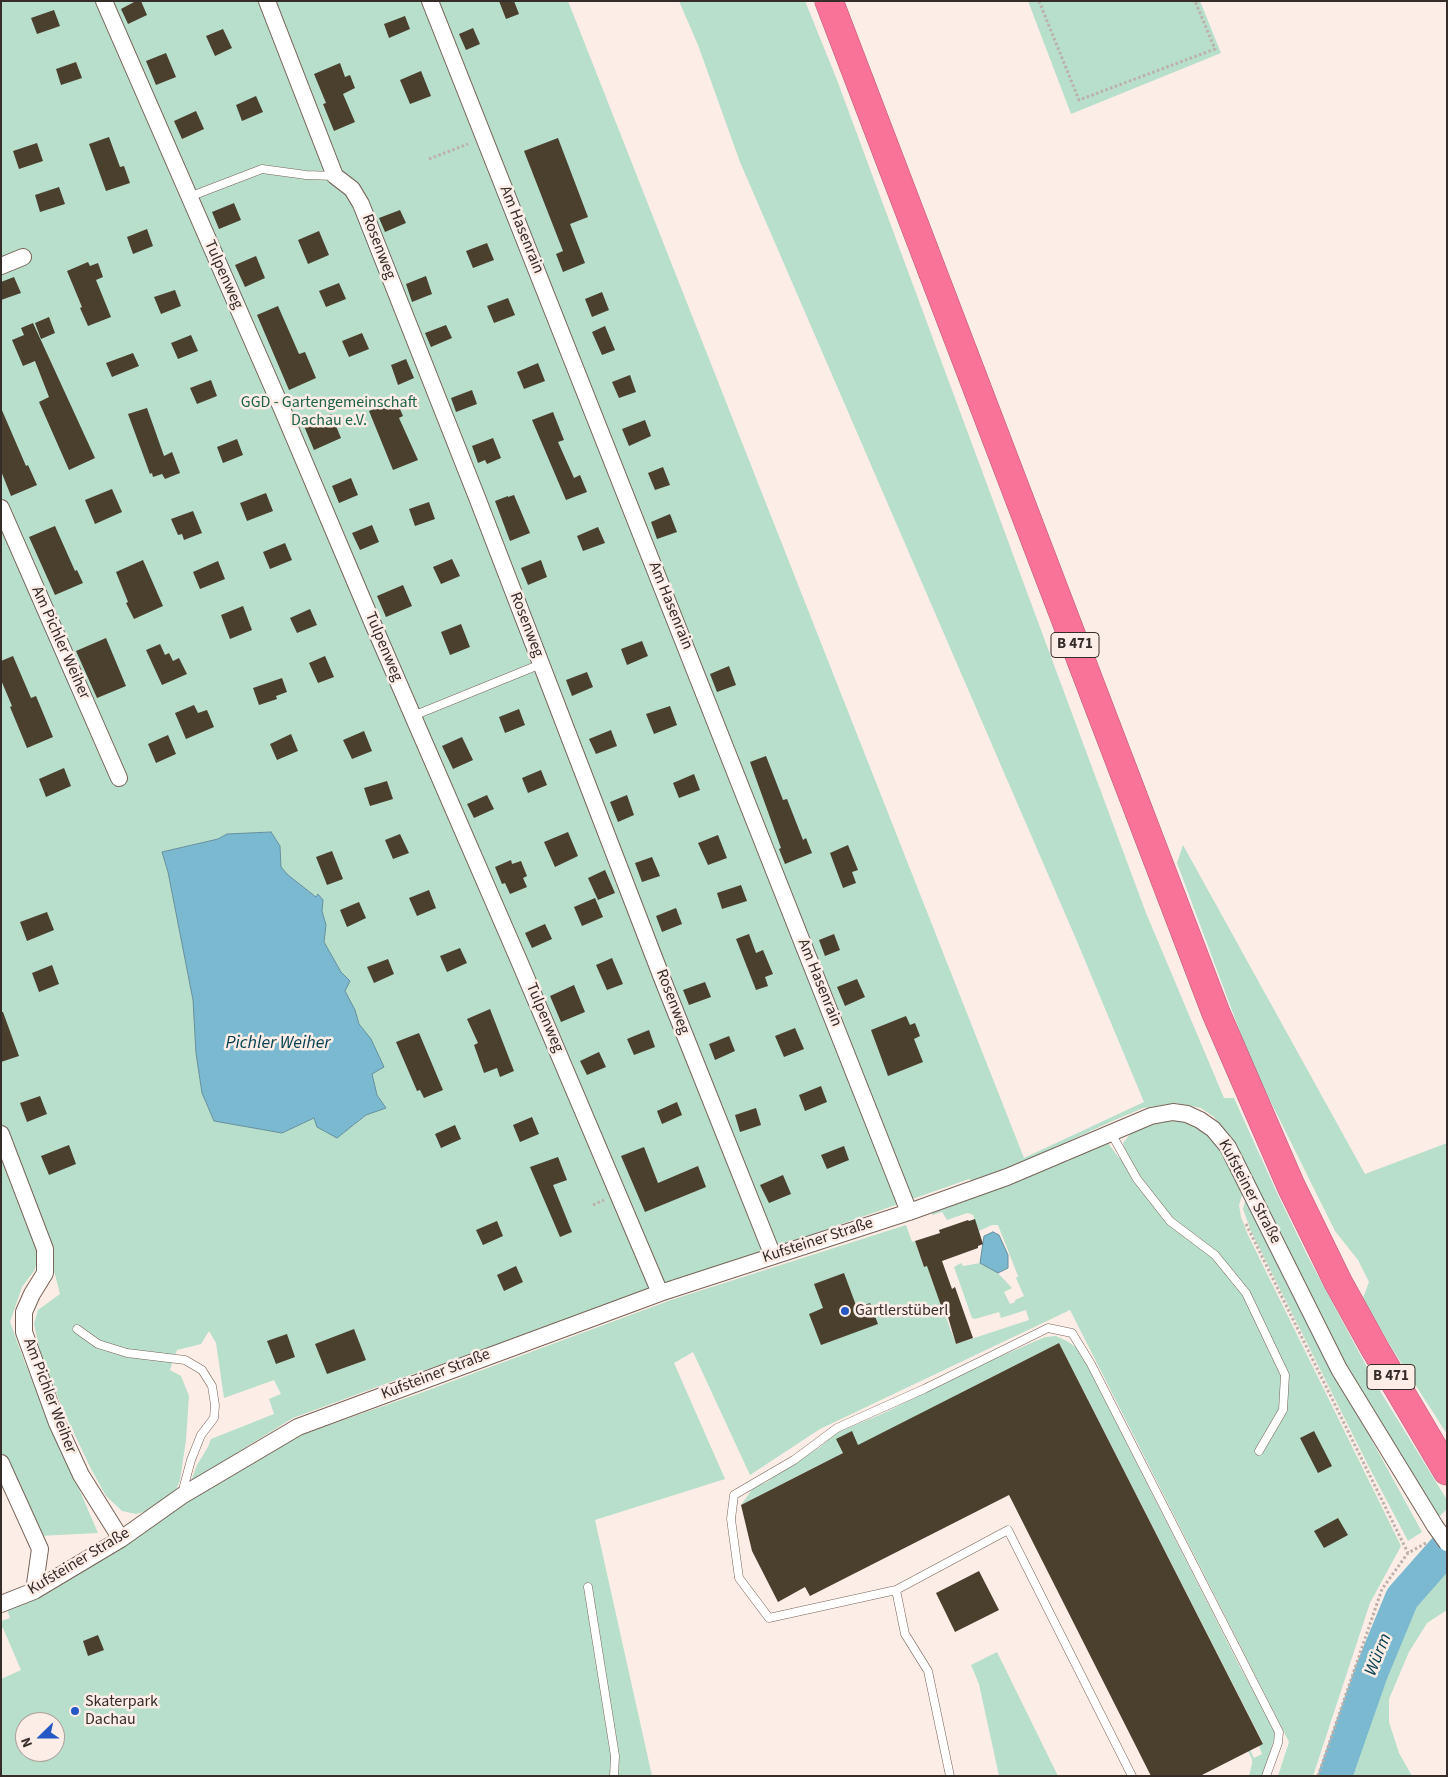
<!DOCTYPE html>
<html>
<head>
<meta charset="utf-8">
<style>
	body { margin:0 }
	#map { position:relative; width:1448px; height:1777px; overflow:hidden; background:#fcede6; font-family:"Source Sans 3",sans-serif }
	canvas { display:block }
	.frame { position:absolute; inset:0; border:2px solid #362c28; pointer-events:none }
	.north { position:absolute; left:15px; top:1712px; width:50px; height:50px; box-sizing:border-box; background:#fcede6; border:1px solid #ada09a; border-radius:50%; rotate:248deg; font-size:14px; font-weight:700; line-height:20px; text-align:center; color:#362c28 }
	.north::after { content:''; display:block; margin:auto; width:18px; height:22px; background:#2557c5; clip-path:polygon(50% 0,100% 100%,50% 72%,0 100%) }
</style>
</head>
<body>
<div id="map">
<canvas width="1448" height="1777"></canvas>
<div class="frame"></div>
<div class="north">N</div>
</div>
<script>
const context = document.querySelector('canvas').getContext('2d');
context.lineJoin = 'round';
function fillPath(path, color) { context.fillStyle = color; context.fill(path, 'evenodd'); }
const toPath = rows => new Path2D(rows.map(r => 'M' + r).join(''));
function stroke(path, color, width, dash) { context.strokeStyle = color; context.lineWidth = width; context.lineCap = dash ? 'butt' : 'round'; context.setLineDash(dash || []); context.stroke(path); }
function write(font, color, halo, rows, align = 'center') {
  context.font = font + ' "Source Sans 3",sans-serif'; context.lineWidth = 5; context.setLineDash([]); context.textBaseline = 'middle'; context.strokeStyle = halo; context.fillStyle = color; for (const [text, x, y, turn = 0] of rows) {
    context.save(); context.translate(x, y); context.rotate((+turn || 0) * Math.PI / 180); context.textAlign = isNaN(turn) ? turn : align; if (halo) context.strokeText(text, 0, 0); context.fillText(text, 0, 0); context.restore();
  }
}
const green = toPath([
	[1,1,568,1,1024,1158,1144,1102,1076,939,740,162,698,45,679,1,805,1,837,80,1146,913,1224,1098,1234,1098,1277,1193,1308,1257,1377,1386,1447,1500,1447,1509,1438,1518,1363,1394,1327,1329,1292,1264,1237,1145,1214,1117,1201,1108,1176,1103,1143,1108,1108,1123,1024,1162,973,1181,969,1179,514,1340,404,1377,293,1418,191,1481,197,1465,208,1447,211,1439,274,1414,269,1399,281,1394,274,1380,224,1398,216,1343,209,1331,201,1344,177,1350,170,1370,181,1376,189,1396,186,1440,180,1480,176,1490,151,1510,136,1514,122,1511,106,1496,91,1469,64,1412,41,1356,34,1324,38,1310,60,1294,46,1239,34,1271,22,1287,10,1322,25,1363,98,1533,38,1536,1,1453],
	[271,832,280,846,281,867,288,875,316,897,319,894,323,900,322,911,326,925,324,942,341,972,350,981,345,991,355,1010,359,1024,371,1039,383,1067,371,1074,377,1095,386,1108,366,1115,349,1129,314,1118,282,1133,214,1121,202,1093,196,1053,193,1000,168,872,162,852,218,839,227,834],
	[1028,1,1200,1,1221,53,1071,114],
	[1183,845,1365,1174,1447,1143,1447,1434,1391,1347,1363,1298,1369,1282,1358,1260,1335,1231,1252,1064,1177,863],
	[1176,1119,1195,1125,1211,1137,1225,1158,1243,1192,1239,1205,1241,1217,1248,1235,1401,1546,1370,1603,1313,1776,1278,1776,1289,1742,1070,1310,820,1429,750,1475,693,1352,674,1363,725,1479,595,1520,652,1776,1,1776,1,1679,21,1670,3,1628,1,1628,1,1621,10,1618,7,1609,36,1597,125,1546,191,1499,303,1434,415,1395,671,1300,906,1225,912,1242,915,1241,924,1267,939,1262,929,1272,956,1344,1029,1320,1026,1310,1001,1318,999,1312,975,1319,972,1318,954,1267,961,1263,963,1266,980,1263,998,1273,1012,1288,1004,1292,1010,1304,1015,1302,1015,1300,1024,1296,1016,1278,1018,1276,998,1225,992,1225,979,1231,973,1215,971,1214,967,1213,947,1220,942,1212,932,1215,933,1211,1100,1142,1108,1143,1119,1158,1126,1154,1123,1143,1135,1128,1152,1121],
	[25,1722,55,1722,55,1752,25,1752],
	[1246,1197,1289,1289,1422,1532,1408,1541,1369,1467,1251,1231,1243,1209],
	[1056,1336,1067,1341,1078,1349,1087,1365,1241,1669,1274,1729,1274,1740,1263,1776,1249,1776,1252,1764,1252,1759,1248,1751,1250,1750,1254,1758,1262,1754,1259,1746,1263,1743,1059,1343,741,1505,753,1488,767,1482,785,1468,803,1458,820,1447,836,1433,884,1413,976,1367,1045,1337],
	[1429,1567,1447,1567,1447,1610,1427,1623,1409,1652,1389,1699,1389,1722,1399,1753,1412,1776,1335,1776,1371,1673,1402,1598],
	[997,1652,1058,1776,999,1776,979,1684,971,1665]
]);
const water = toPath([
	[271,832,280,846,281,867,288,875,316,897,318,894,323,900,322,911,326,925,324,942,341,972,350,981,345,991,355,1010,359,1024,371,1039,384,1067,372,1074,377,1095,386,1108,366,1115,337,1138,317,1127,314,1118,282,1133,214,1121,202,1093,196,1053,193,1000,168,872,162,852,218,839,227,834,271,832],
	[993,1232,999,1235,1008,1255,1008,1268,998,1273,980,1263,984,1236,993,1232]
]);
const river = toPath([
	[1335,1776,1371,1673,1402,1598,1447,1547]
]);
const building = toPath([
	[136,1,141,1,147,15,128,24,121,9],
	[499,1,514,1,519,14,506,19],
	[54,10,60,26,37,34,31,18],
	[405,16,410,29,389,38,384,24],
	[473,28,480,44,466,50,459,34],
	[223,29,232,48,215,56,206,36],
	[166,53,176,77,156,85,146,61],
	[76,62,82,78,61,85,56,69],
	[340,63,345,77,350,75,355,88,343,94,355,122,334,131,323,104,326,103,314,74],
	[421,71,431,96,410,104,400,80],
	[256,96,263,112,242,121,236,105],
	[196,111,204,129,182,139,174,121],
	[109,137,120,167,124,166,130,183,106,191,89,144],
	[558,138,588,217,570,224,585,263,563,272,556,254,563,251,524,151],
	[37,143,43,161,19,169,13,151],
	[59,187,65,204,40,212,35,195],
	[234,203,241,220,219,229,212,212],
	[400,210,406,223,385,232,379,218],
	[147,229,153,246,133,254,127,237],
	[319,231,329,255,308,264,298,240],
	[487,243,494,260,473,268,466,251],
	[256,256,265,278,245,287,235,265],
	[88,262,90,266,98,263,103,277,96,280,111,317,88,326,80,308,82,307,67,271],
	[426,276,432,294,412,302,406,284],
	[14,277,21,293,1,300,1,282],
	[339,283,346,299,326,307,319,291],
	[175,290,181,306,161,314,154,297],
	[602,292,609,310,592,317,585,299],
	[508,298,515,315,494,323,487,306],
	[278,306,299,354,305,352,316,378,289,390,257,315],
	[49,317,55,333,41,339,35,323],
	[33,323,95,458,69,470,39,402,49,397,35,361,23,366,12,340,24,335,21,328],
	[446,325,452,338,431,347,425,333],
	[605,326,615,350,602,355,592,332],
	[362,333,369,349,349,357,342,341],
	[191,335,198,351,178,359,171,343],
	[133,353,139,366,112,377,106,363],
	[406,359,414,378,398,385,391,365],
	[538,363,545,381,524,389,517,372],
	[630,375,636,392,619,398,612,382],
	[211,380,217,396,197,404,190,388],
	[472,390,477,404,456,412,451,398],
	[396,400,403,416,399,418,418,460,393,470,369,411],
	[1,408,26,466,28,465,37,485,11,496,1,471],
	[147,408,164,456,172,452,180,473,165,479,162,474,153,477,152,473,150,474,128,414],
	[553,412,564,440,558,442,574,478,580,475,587,492,566,500,532,420],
	[331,414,341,438,314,450,304,426],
	[645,420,651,436,629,446,622,429],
	[493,438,501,458,487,464,485,460,478,463,472,446],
	[237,439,243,455,223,463,217,447],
	[663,467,670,485,655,490,648,473],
	[351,478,358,495,339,503,332,486],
	[112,489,122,512,95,524,85,500],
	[266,493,273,511,247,521,240,503],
	[514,495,530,533,510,541,495,501,508,496,508,497],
	[429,502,435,519,415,526,409,509],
	[193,511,202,533,184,540,182,534,178,535,171,519],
	[670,514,677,532,657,539,651,522],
	[372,525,379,542,360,550,352,533],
	[55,526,75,571,77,570,83,583,55,595,29,537],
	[598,527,605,543,583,551,577,536],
	[285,543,292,560,270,569,263,552],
	[452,559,460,576,441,584,433,567],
	[143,560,163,606,134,619,126,603,128,602,116,572],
	[541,560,547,577,528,585,521,568],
	[218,561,225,579,200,589,193,572],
	[403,585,412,606,386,617,377,596],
	[243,606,252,630,230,639,221,615],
	[310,609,317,625,297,633,290,618],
	[461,624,470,647,450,655,441,632],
	[106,638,126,686,97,698,76,651],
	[642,641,648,656,627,665,621,649],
	[160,644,165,655,169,653,173,661,179,658,187,674,162,685,146,650],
	[13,656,31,698,36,696,53,737,27,748,10,707,12,706,1,680,1,661],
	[325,656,334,677,318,683,309,663],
	[729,666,736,685,717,692,710,674],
	[587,672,593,687,572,696,566,680],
	[282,678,287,692,276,696,277,699,259,705,253,688],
	[194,705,198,713,207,710,214,727,186,739,175,713],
	[670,706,677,725,654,734,646,714],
	[519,709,525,725,505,733,499,717],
	[611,730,617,746,596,754,589,739],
	[364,731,372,751,352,759,343,740],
	[291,734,298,751,277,760,270,744],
	[168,735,176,754,156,763,148,744],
	[462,737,473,760,453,769,442,746],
	[766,756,783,800,787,799,803,840,806,838,812,853,785,864,779,849,781,848,750,762],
	[64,768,71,786,46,797,39,779],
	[541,770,547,785,528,793,522,778],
	[694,774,700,790,679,798,673,783],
	[387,781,393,799,370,806,364,788],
	[487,795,494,809,474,818,467,804],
	[627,795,634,815,618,822,610,802],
	[568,832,578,856,555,867,544,842],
	[400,834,409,853,393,859,385,840],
	[718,835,727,858,708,865,698,843],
	[848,845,858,870,852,872,856,883,843,888,830,853],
	[332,851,343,879,327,885,316,857],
	[652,857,660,876,642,882,635,863],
	[511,860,512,864,521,861,527,876,523,878,527,887,510,894,505,883,502,884,495,867],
	[605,870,615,893,598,900,588,878],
	[741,885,747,901,722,909,717,893],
	[429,890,436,908,417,916,409,898],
	[595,898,603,917,582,926,574,907],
	[359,902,366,918,347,927,340,910],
	[676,908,682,924,662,932,656,916],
	[47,912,54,930,27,941,20,922],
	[545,924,552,939,532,948,525,933],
	[749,934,756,953,763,950,773,974,765,977,768,986,756,990,736,939],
	[834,934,840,950,825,956,819,940],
	[460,948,467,963,447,972,440,956],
	[612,958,623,984,607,990,596,965],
	[388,959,394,974,374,983,367,967],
	[52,965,59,984,39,992,32,973],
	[857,979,865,997,845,1006,837,987],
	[705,982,711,997,689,1005,683,990],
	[574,985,585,1012,561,1022,550,996],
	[490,1009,514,1071,500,1077,497,1068,484,1073,474,1045,478,1043,467,1019],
	[1,1012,3,1012,19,1056,1,1062],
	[906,1016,910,1025,915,1023,920,1036,914,1039,923,1062,888,1076,871,1030],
	[795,1028,804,1049,784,1057,775,1036],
	[649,1030,655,1047,634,1055,627,1039],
	[419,1033,443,1090,424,1098,420,1090,417,1091,396,1042],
	[729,1036,735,1051,715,1060,709,1044],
	[599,1052,606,1067,587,1075,580,1061],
	[821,1086,827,1102,805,1111,799,1095],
	[40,1096,47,1114,27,1122,20,1103],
	[677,1102,682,1115,662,1124,657,1111],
	[756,1108,761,1125,740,1132,735,1115],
	[532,1117,539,1134,520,1142,513,1125],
	[455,1125,461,1139,441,1148,435,1134],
	[69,1145,76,1164,49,1175,41,1156],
	[844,1146,849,1160,827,1169,821,1155],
	[644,1147,658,1183,698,1166,706,1187,645,1212,621,1156],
	[558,1157,567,1180,553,1185,572,1232,560,1237,530,1167],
	[783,1175,791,1194,769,1203,760,1185],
	[975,1219,983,1244,978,1246,978,1248,942,1261,952,1289,955,1287,973,1338,956,1344,948,1317,945,1317,927,1266,924,1267,915,1241,940,1233,939,1230,968,1220,969,1221],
	[497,1221,503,1236,483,1245,476,1230],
	[516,1266,523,1282,504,1291,497,1275],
	[844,1273,857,1308,870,1303,878,1324,821,1345,809,1314,823,1308,814,1284],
	[354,1329,366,1360,327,1374,315,1344],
	[287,1334,295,1357,276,1364,267,1341],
	[1059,1343,1263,1744,1200,1776,1151,1776,1009,1495,810,1596,805,1587,778,1602,752,1551,741,1505,843,1453,836,1439,852,1431,858,1445],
	[1314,1431,1332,1466,1318,1473,1300,1438],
	[1338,1518,1348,1535,1324,1548,1314,1531],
	[979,1571,999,1610,955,1632,936,1593],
	[98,1635,104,1650,88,1656,83,1641]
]);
const path = toPath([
	[1039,1,1079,100,1215,49,1195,1],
	[429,159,468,144],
	[593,1205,604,1200],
	[1246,1224,1408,1553],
	[1318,1776,1382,1589,1408,1553,1426,1543]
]);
const lane = toPath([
	[189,197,262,169,306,175,335,176],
	[413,716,541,664],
	[1111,1133,1137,1179,1170,1221,1215,1255,1246,1293,1285,1375,1283,1410,1259,1451],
	[77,1329,98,1344,127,1353,185,1360,202,1370,212,1386,215,1405,214,1418,201,1435,191,1460,184,1486,183,1495],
	[588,1587,615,1756,614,1776],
	[896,1590,769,1618,739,1578,731,1519,734,1495,794,1460,837,1428,924,1389,1048,1328,1072,1333,1091,1364,1279,1732,1278,1743,1266,1776],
	[950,1776,928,1671,905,1634,896,1590,1008,1530,1132,1776]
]);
const street = toPath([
	[104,1,282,409,373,624,520,963,660,1293],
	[267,1,335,176,352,189,361,204,478,500,662,978,773,1256],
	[430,1,909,1212],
	[1,266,23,257],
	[1,508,119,778],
	[1,1134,45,1249,45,1273,32,1294,24,1312,24,1332,57,1423,81,1475,121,1539],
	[1,1463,40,1549,34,1591],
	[1,1604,34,1591,121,1539,183,1495,298,1427,660,1293,909,1212,1007,1177,1151,1116,1173,1112,1187,1114,1200,1120,1213,1129,1228,1147,1339,1369,1435,1526]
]);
const highway = toPath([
	[829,1,1216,1013,1291,1186,1338,1282,1375,1349,1447,1471]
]);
const streetBridge = toPath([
	[1435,1526,1447,1543]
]);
const markers = [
	[845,1311,5,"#2557c5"],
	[75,1711,5,"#2557c5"]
];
const shields = [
	[1075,645,48],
	[1391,1377,48]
];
const shieldNames = [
	["B 471",1075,645],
	["B 471",1391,1377]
];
const streetNames = [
	["Am Hasenrain",521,230,68],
	["Rosenweg",378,247,69],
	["Tulpenweg",223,275,66],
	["Am Hasenrain",670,606,68],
	["Rosenweg",526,625,69],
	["Am Pichler Weiher",60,643,66],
	["Tulpenweg",383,647,67],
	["Am Hasenrain",819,983,68],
	["Rosenweg",672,1002,69],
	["Tulpenweg",544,1018,67],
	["Kufsteiner Straße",1249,1192,62],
	["Kufsteiner Straße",818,1241,-18],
	["Kufsteiner Straße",436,1375,-21],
	["Am Pichler Weiher",49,1396,69],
	["Kufsteiner Straße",79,1562,-31]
];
const parkNames = [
	["GGD - Gartengemeinschaft",329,403],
	["Dachau e.V.",329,421]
];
const poiNames = [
	["Gartlerstüberl",855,1311],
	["Skaterpark",85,1702],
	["Dachau",85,1720]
];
const waterNames = [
	["Pichler Weiher",278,1044],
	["Würm",1379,1655,-68]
];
fillPath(green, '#b7dfcb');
fillPath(water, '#7ab9cf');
stroke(water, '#668f9d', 1);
stroke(river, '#7ab9cf', 34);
fillPath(building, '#4b3f2e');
stroke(lane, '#786358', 9);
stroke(street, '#786358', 18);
stroke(highway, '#b55a71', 29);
stroke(path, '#bdb0aa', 3, [2.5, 2.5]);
stroke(lane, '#fff', 8);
stroke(street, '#fff', 16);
stroke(highway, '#f97398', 28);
stroke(streetBridge, '#786358', 18, []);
stroke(streetBridge, '#fff', 16);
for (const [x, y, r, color] of markers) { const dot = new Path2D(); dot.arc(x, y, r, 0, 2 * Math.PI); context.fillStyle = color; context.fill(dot); stroke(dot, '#fcede6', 2); }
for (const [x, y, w] of shields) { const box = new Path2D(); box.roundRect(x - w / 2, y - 12.5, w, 25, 4); context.fillStyle = '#fcede6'; context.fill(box); stroke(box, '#362c28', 1); }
write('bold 15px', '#362c28', null, shieldNames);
write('16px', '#362c28', '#fcede6', streetNames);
write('16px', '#1e6348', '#fcede6', parkNames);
write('16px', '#362c28', '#fcede6', poiNames, 'left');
write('italic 18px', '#043e4f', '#fcede6', waterNames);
</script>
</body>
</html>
